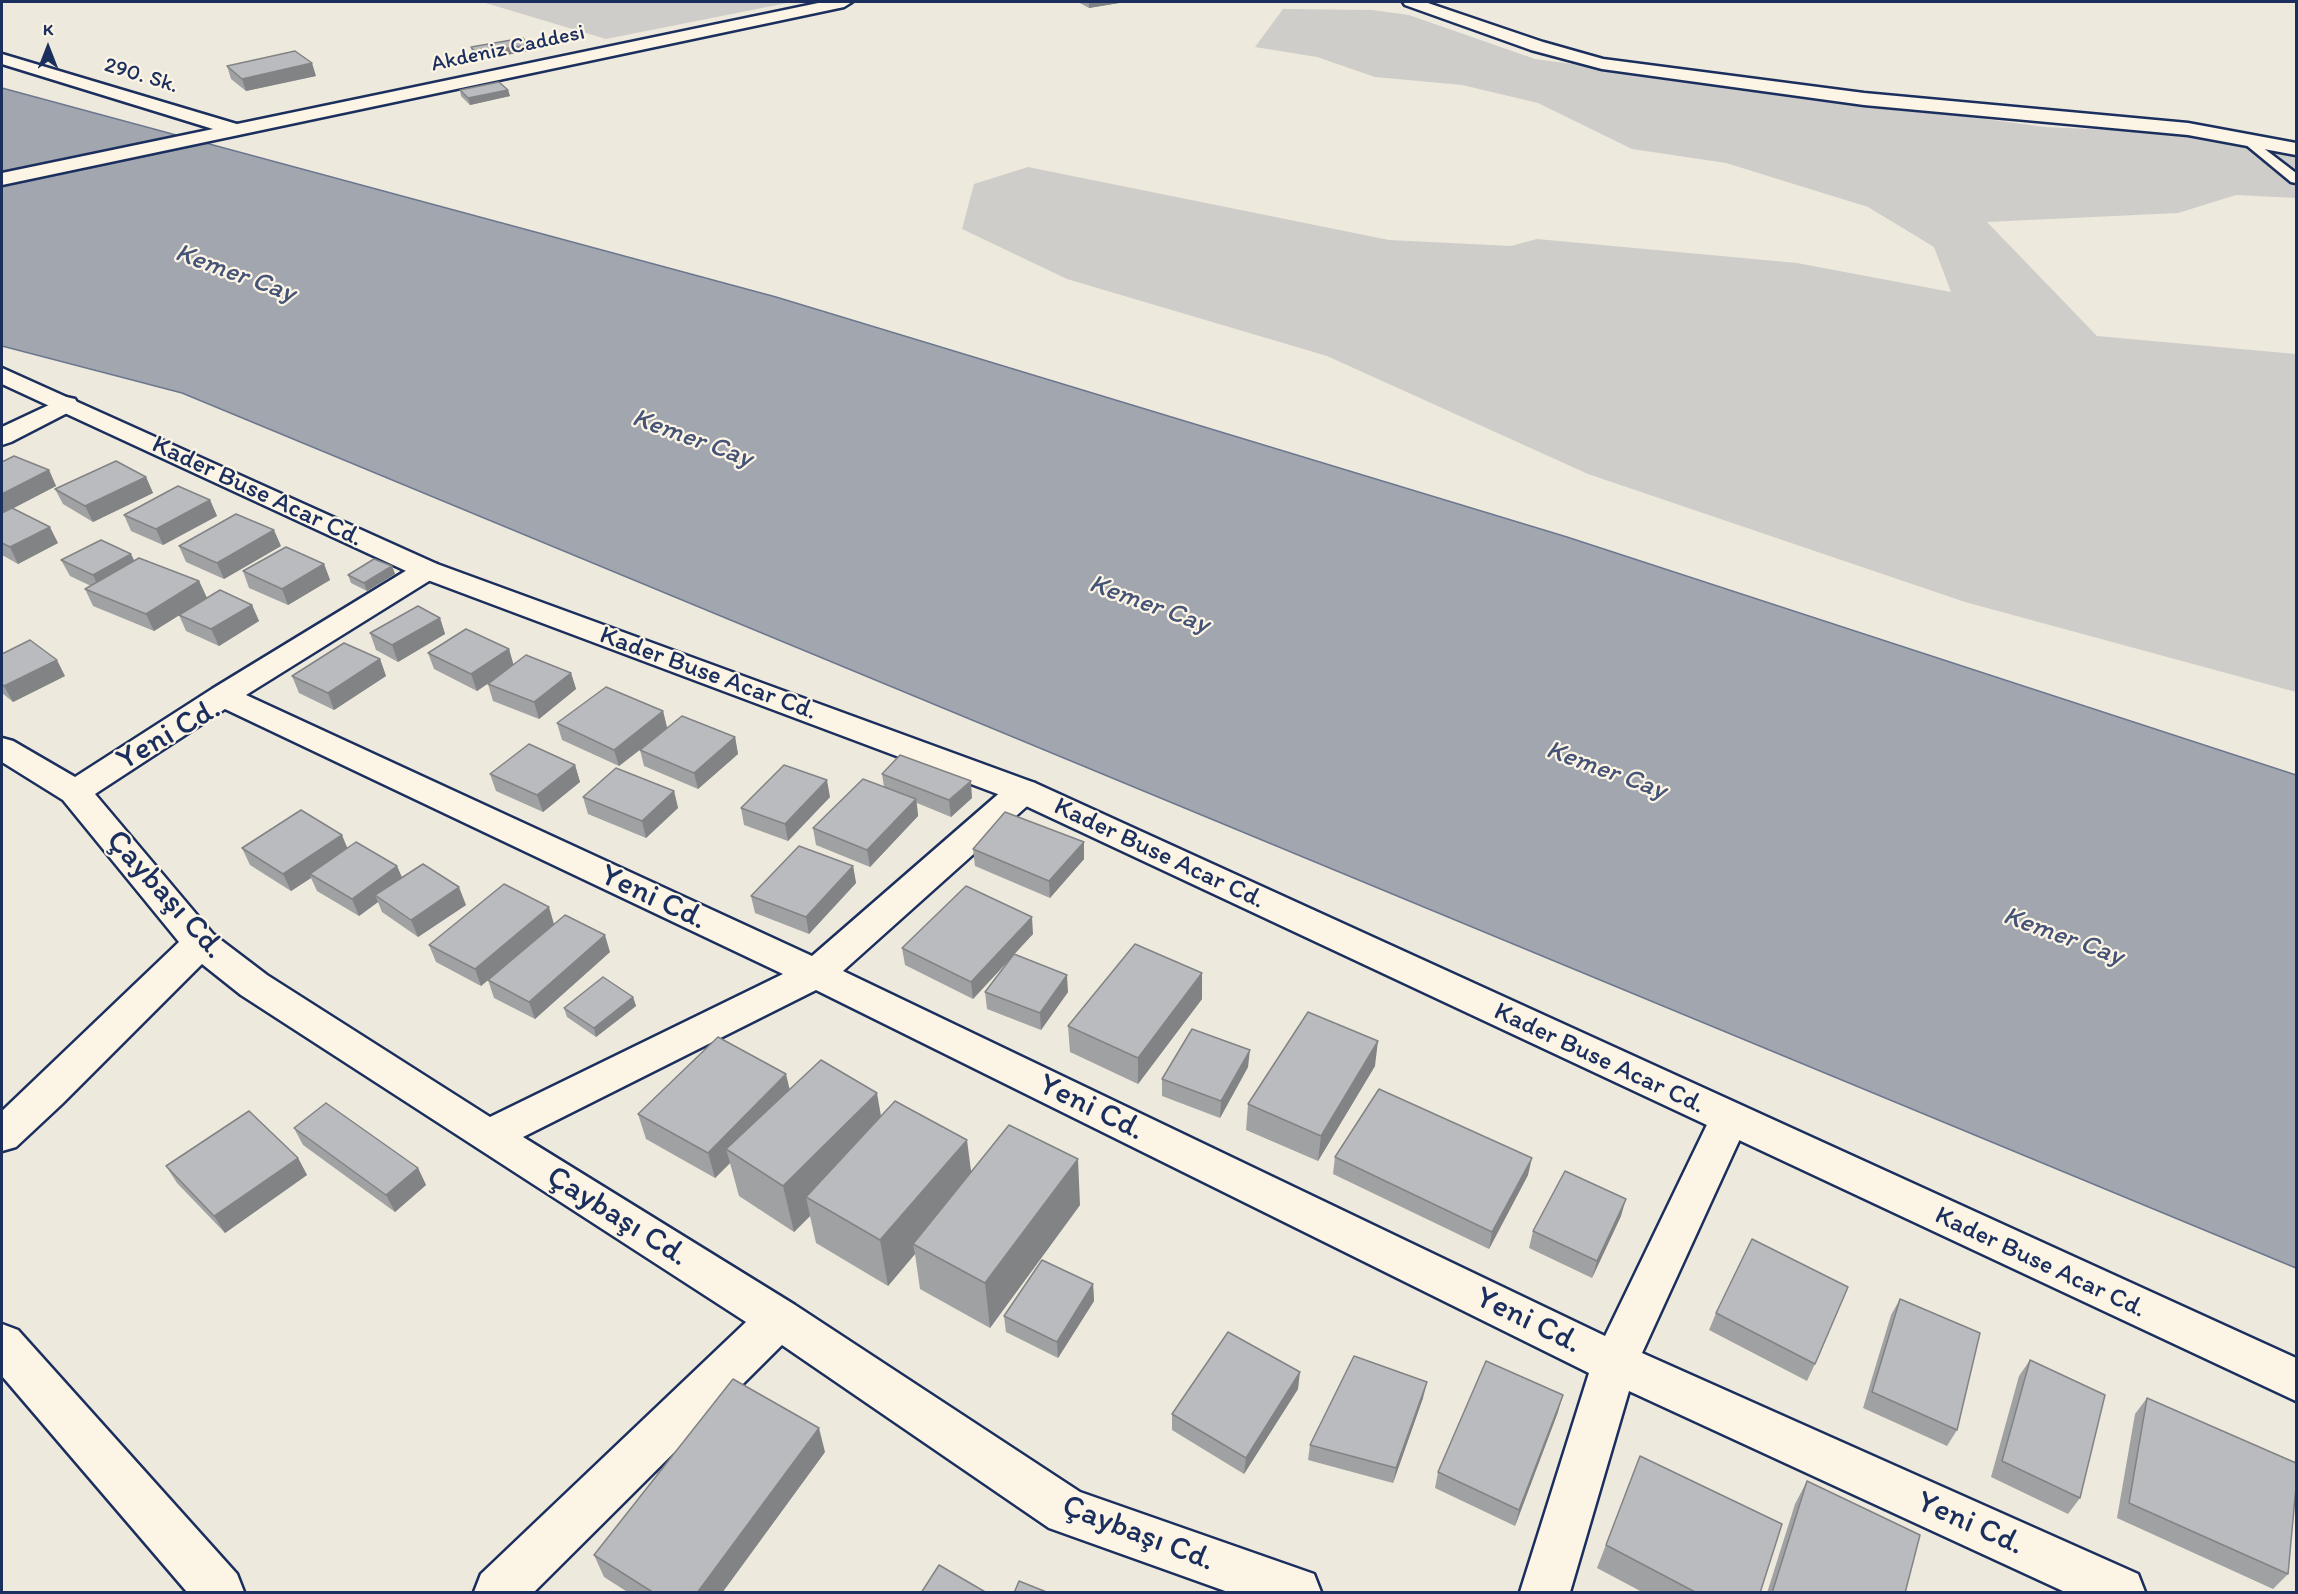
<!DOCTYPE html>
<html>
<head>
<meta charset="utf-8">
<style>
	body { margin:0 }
	#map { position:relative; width:2298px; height:1594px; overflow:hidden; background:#eee9dd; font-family:Itim,sans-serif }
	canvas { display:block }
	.frame { position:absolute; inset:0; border:3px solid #1b2f5e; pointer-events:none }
	.north { position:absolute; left:18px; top:18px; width:60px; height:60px; -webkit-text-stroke:4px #fcf5e5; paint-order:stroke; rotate:0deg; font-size:16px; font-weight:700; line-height:24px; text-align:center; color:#1b2f5e }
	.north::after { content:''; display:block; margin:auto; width:21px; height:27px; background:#1b2f5e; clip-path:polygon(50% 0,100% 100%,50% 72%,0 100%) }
</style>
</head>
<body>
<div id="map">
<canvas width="2298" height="1594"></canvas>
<div class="frame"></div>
<div class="north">K</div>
</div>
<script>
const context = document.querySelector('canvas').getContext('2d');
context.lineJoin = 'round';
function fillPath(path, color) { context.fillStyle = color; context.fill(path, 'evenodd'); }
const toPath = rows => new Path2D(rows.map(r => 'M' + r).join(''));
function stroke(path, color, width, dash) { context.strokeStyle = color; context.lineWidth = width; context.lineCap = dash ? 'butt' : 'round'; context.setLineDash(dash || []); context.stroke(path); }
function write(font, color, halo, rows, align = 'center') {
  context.font = font + ' Itim,sans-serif'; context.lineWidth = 4.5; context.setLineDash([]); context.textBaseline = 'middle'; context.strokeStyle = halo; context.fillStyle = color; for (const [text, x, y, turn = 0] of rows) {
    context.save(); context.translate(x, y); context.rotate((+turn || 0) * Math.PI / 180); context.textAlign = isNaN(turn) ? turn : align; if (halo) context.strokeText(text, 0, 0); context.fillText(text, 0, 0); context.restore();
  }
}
const green = toPath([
	[482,2,792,2,606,39],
	[1283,9,1372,10,1409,15,1535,59,2045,127,2194,134,2296,155,2296,198,2236,195,2178,213,1987,222,2097,336,2296,354,2296,692,1965,602,1588,474,1327,356,1067,279,962,229,974,184,1028,167,1389,240,1511,246,1537,239,1797,263,1951,292,1934,247,1868,207,1726,163,1632,149,1538,103,1462,85,1375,77,1317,57,1255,47]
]);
const water = toPath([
	[2,88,776,297,1567,537,2296,775,2296,1268,182,393,2,346,2,88]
]);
const lane = toPath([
	[2249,137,2296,173,2296,183,2291,182,2245,144,2243,141,2249,137]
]);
const street = toPath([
	[1403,2,1425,2,1543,42,1603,59,1864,93,2188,123,2296,143,2296,155,2188,135,1864,105,1602,69,1531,50,1405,5,1403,2],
	[2,54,240,125,242,129,240,133,226,133,2,64,2,54],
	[66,397,75,399,78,404,75,409,11,442,2,445,2,427,66,397],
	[427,562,437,564,441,570,437,576,246,695,812,956,1011,783,1023,780,1035,783,1039,791,1035,799,843,971,1605,1336,1715,1108,1729,1103,1743,1108,1749,1119,1642,1353,2138,1574,2145,1592,2065,1592,1629,1391,1570,1592,1520,1592,1589,1373,816,990,523,1137,795,1305,1080,1492,1314,1574,1321,1592,1228,1592,1049,1528,782,1345,534,1592,474,1592,481,1574,746,1322,241,995,202,964,62,1104,16,1147,2,1151,2,1111,179,942,63,800,2,762,2,738,13,741,75,777,212,689,417,564,427,562],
	[225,709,783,974,490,1117,267,975,213,934,95,794,225,709],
	[2,1324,18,1330,237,1574,244,1592,187,1592,2,1376,2,1324]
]);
const secondary = toPath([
	[823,2,852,2,844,7,2,185,2,173,823,2],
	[2,368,437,564,1035,783,2296,1358,2296,1401,1011,799,417,576,2,384,2,368]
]);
const wall = toPath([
	[1078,2,1125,2,1089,8],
	[471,47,529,51,477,60,472,53],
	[227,66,316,76,246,91,231,79],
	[460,90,508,90,510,96,470,105,461,96],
	[2,462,49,470,56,486,12,509,58,543,18,564,2,555],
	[146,477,153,493,93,522,63,504,55,489],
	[210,500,217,516,163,545,131,531,124,515],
	[179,546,281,546,224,579,186,562],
	[61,560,134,561,199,581,207,598,252,605,259,621,219,646,186,631,179,615,154,631,93,606,85,589,91,586,70,576],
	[324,564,330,580,288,605,249,588,243,571],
	[392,566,395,574,367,591,351,583,348,575],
	[440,618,445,634,398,662,376,650,370,633],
	[509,649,513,665,571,673,576,689,539,719,493,701,488,684,501,674,477,691,434,669,428,653],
	[2,654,65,676,13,702,2,693],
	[380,659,386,676,334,710,299,693,292,676],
	[663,711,667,727,735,737,738,754,698,789,644,766,640,750,619,766,562,740,557,723],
	[575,765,580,782,543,812,496,791,490,774],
	[882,774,972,798,951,817,917,803,918,816,870,867,816,845,813,828,884,787],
	[674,791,678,808,646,838,588,814,583,797],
	[830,797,788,841,744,825,741,808],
	[242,848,347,848,397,866,402,877,466,905,418,937,382,912,378,902,359,916,317,891,311,878,291,891,250,865],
	[973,849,1084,859,1050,898,975,866],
	[853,866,856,883,809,934,755,913,751,896],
	[554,924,610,952,535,1019,494,998,488,980,511,961,481,986,436,962,429,945],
	[1033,934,1014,954,1068,992,1041,1030,987,1009,985,992,1012,957,973,999,905,965,902,948],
	[1202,973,1202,999,1138,1084,1070,1052,1068,1026],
	[633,997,636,1006,596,1037,567,1017,564,1008],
	[1375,1066,1318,1161,1246,1130,1248,1104],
	[1248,1067,1220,1118,1162,1096,1162,1079],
	[790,1090,881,1116,971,1172,1080,1205,990,1328,920,1289,915,1254,888,1286,816,1243,810,1216,794,1232,739,1196,730,1163,715,1178,646,1139,638,1114],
	[294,1128,418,1168,426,1185,395,1212,303,1145],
	[1335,1157,1528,1175,1489,1249,1333,1174],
	[298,1158,307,1175,225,1233,177,1183,166,1166],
	[1621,1216,1592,1278,1529,1248,1533,1231],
	[1093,1284,1094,1301,1058,1358,1006,1332,1004,1316],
	[1900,1299,1957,1430,1947,1446,1863,1408,1891,1315],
	[1716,1313,1815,1364,1807,1381,1709,1330],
	[2030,1360,2080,1498,2068,1514,1991,1477,2019,1376],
	[1298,1389,1244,1474,1172,1430,1172,1414],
	[1423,1398,1393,1483,1308,1460,1310,1445],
	[2147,1398,2288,1574,2273,1589,2117,1518,2135,1414],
	[1558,1412,1515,1526,1435,1488,1438,1472],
	[825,1452,722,1593,629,1593,604,1577,594,1555],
	[1640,1456,1760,1593,1644,1593,1597,1568],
	[1807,1481,1905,1593,1767,1593,1795,1504]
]);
const shadedWall = toPath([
	[1089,2,1125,2,1089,8],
	[528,45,529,51,477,60,476,53],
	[312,63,316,76,246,91,242,79],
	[508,90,510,96,470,105,468,98],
	[49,470,56,486,2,514,2,494],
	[146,477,153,493,93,522,85,506],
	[210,500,217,516,163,545,156,529],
	[50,527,58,543,18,564,10,547],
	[274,530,281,546,224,579,217,563],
	[131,554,139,570,100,591,93,575],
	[324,564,330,580,288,605,282,589],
	[392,566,395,574,367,591,364,583],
	[199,581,207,598,154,631,146,614],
	[252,605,259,621,219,646,211,629],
	[440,618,445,634,398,662,392,645],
	[509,649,514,666,477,691,471,674],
	[380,659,386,676,334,710,328,693],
	[57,660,65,676,13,702,4,686],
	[571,673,576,689,539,719,534,702],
	[663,711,667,728,619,766,614,750],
	[735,737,738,754,698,789,694,773],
	[575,765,580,782,543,812,537,795],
	[827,780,830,797,788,841,785,824],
	[971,781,972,798,951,817,949,800],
	[674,791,678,808,646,838,642,821],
	[916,799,918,816,870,867,867,850],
	[342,835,349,852,310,874,311,878,291,891,283,874],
	[1084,842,1084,859,1050,898,1049,881],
	[397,866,404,883,375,895,378,902,359,916,352,899],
	[853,866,856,883,809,934,806,917],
	[459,887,466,905,418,937,411,920],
	[549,907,554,924,481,986,475,969],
	[1032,917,1033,934,973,999,971,982],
	[605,935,610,952,535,1019,529,1002],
	[1202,973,1202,999,1138,1084,1138,1058],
	[1067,975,1068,992,1041,1030,1040,1013],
	[633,997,636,1006,596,1037,594,1028],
	[1378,1041,1375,1066,1318,1161,1321,1136],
	[1250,1050,1248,1067,1220,1118,1221,1101],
	[786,1074,792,1099,726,1149,730,1163,715,1178,708,1153],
	[877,1093,885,1139,806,1197,810,1216,794,1232,783,1186],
	[967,1140,973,1186,913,1244,915,1254,888,1286,880,1240],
	[298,1158,307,1175,225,1233,214,1216],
	[1532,1158,1528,1175,1489,1249,1492,1232],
	[1078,1159,1080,1205,990,1328,985,1283],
	[418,1168,426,1185,395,1212,386,1195],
	[1626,1199,1621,1216,1592,1278,1597,1261],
	[1093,1284,1094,1301,1058,1358,1057,1342],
	[1300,1372,1298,1389,1244,1474,1246,1458],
	[1427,1382,1423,1398,1393,1483,1396,1468],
	[1563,1395,1558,1412,1515,1526,1519,1510],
	[819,1428,825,1452,722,1593,697,1593]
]);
const building = toPath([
	[523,38,528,45,476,53,471,47,523,38],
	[295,51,312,63,242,79,227,66,295,51],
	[499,82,508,90,468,98,460,90,499,82],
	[14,456,49,470,2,494,2,462,14,456],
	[116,461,146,477,85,506,55,489,116,461],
	[178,486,210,500,156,529,124,515,178,486],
	[12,508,50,527,10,547,2,543,2,513,12,508],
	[236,514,274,530,217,563,179,546,236,514],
	[101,540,131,554,93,575,61,560,101,540],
	[286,547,324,564,282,589,243,571,286,547],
	[139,558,199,581,146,614,85,589,139,558],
	[374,559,392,566,364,583,348,575,374,559],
	[220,590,252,605,211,629,179,615,220,590],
	[418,606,440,618,392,645,370,633,418,606],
	[466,629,509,649,471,674,428,653,466,629],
	[30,640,57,660,4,686,2,684,2,654,30,640],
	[344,643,380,659,328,693,292,676,344,643],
	[526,655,571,673,534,702,488,684,526,655],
	[606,687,663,711,614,750,557,723,606,687],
	[682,716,735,737,694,773,640,750,682,716],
	[529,744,575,765,537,795,490,774,529,744],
	[900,755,971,781,949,800,882,774,900,755],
	[784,765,827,780,785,824,741,808,784,765],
	[616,768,674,791,642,821,583,797,616,768],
	[863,779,916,799,867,850,813,828,863,779],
	[301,810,342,835,283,874,242,848,301,810],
	[1005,812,1084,842,1049,881,973,849,1005,812],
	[356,842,397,866,352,899,310,874,356,842],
	[799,846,853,866,806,917,751,896,799,846],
	[423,864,459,887,411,920,375,895,423,864],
	[504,884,549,907,475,969,429,945,504,884],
	[966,886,1032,917,971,982,902,948,966,886],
	[565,915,605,935,529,1002,488,980,565,915],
	[1135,944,1202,973,1138,1058,1068,1026,1135,944],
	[1014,954,1067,975,1040,1013,985,992,1014,954],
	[603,977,633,997,594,1028,564,1008,603,977],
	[1308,1012,1378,1041,1321,1136,1248,1104,1308,1012],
	[1192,1029,1250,1050,1221,1101,1162,1079,1192,1029],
	[718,1037,786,1074,708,1153,638,1114,718,1037],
	[821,1060,877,1093,783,1186,726,1149,821,1060],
	[1379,1089,1532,1158,1492,1232,1335,1157,1379,1089],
	[895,1101,967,1140,880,1240,806,1197,895,1101],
	[326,1103,418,1168,386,1195,294,1128,326,1103],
	[249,1111,298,1158,214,1216,166,1166,249,1111],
	[1009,1125,1078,1159,985,1283,913,1244,1009,1125],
	[1565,1171,1626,1199,1597,1261,1533,1231,1565,1171],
	[1752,1239,1848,1287,1815,1364,1716,1313,1752,1239],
	[1042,1260,1093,1284,1057,1342,1004,1316,1042,1260],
	[1900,1299,1980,1333,1957,1430,1872,1392,1900,1299],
	[1228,1332,1300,1372,1246,1458,1172,1414,1228,1332],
	[1354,1356,1427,1382,1396,1468,1310,1445,1354,1356],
	[2030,1360,2105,1395,2080,1498,2002,1461,2030,1360],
	[1486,1361,1563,1395,1519,1510,1438,1472,1486,1361],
	[733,1379,819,1428,697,1593,654,1593,594,1555,733,1379],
	[2147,1398,2296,1463,2296,1487,2288,1574,2129,1503,2147,1398],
	[1640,1456,1782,1524,1760,1593,1697,1593,1606,1545,1640,1456],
	[1807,1481,1920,1535,1905,1593,1772,1593,1807,1481],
	[939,1565,987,1593,921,1593,939,1565],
	[1019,1581,1049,1593,1014,1593,1019,1581]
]);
const farStreetnames = [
	["Akdeniz Caddesi",508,49,-12],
	["290. Sk.",141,76,17]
];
const streetNames = [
	["Kader Buse Acar Cd.",257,492,25],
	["Kader Buse Acar Cd.",708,674,20],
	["Kader Buse Acar Cd.",1159,854,25],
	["Kader Buse Acar Cd.",1599,1059,25],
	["Kader Buse Acar Cd.",2040,1263,25]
];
const waterNames = [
	["Kemer Cay",235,274,20],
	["Kemer Cay",692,439,20],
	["Kemer Cay",1149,605,20],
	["Kemer Cay",1606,771,20],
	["Kemer Cay",2063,937,20]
];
const nearStreetnames = [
	["Yeni Cd.",169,735,-30],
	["Çaybaşı Cd.",165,895,48],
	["Yeni Cd.",653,898,25],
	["Yeni Cd.",1091,1108,26],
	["Çaybaşı Cd.",617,1217,32],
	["Yeni Cd.",1528,1321,26],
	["Yeni Cd.",1970,1524,24],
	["Çaybaşı Cd.",1138,1534,21]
];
fillPath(green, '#cfcdca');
fillPath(water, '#a2a7af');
stroke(water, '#6c778f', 1.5);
stroke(lane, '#1b2f5e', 5);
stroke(street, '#1b2f5e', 5);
stroke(secondary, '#1b2f5e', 5);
fillPath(lane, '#fcf5e5');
fillPath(street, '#fcf5e5');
fillPath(secondary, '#fcf5e5');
fillPath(wall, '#a0a1a3');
fillPath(shadedWall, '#828385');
fillPath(building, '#babbbe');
stroke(building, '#828385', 1.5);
write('22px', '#1b2f5e', '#fcf5e5', farStreetnames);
write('26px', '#1b2f5e', '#fcf5e5', streetNames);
write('italic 27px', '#445376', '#fcf5e5', waterNames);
write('32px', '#1b2f5e', '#fcf5e5', nearStreetnames);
</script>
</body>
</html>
